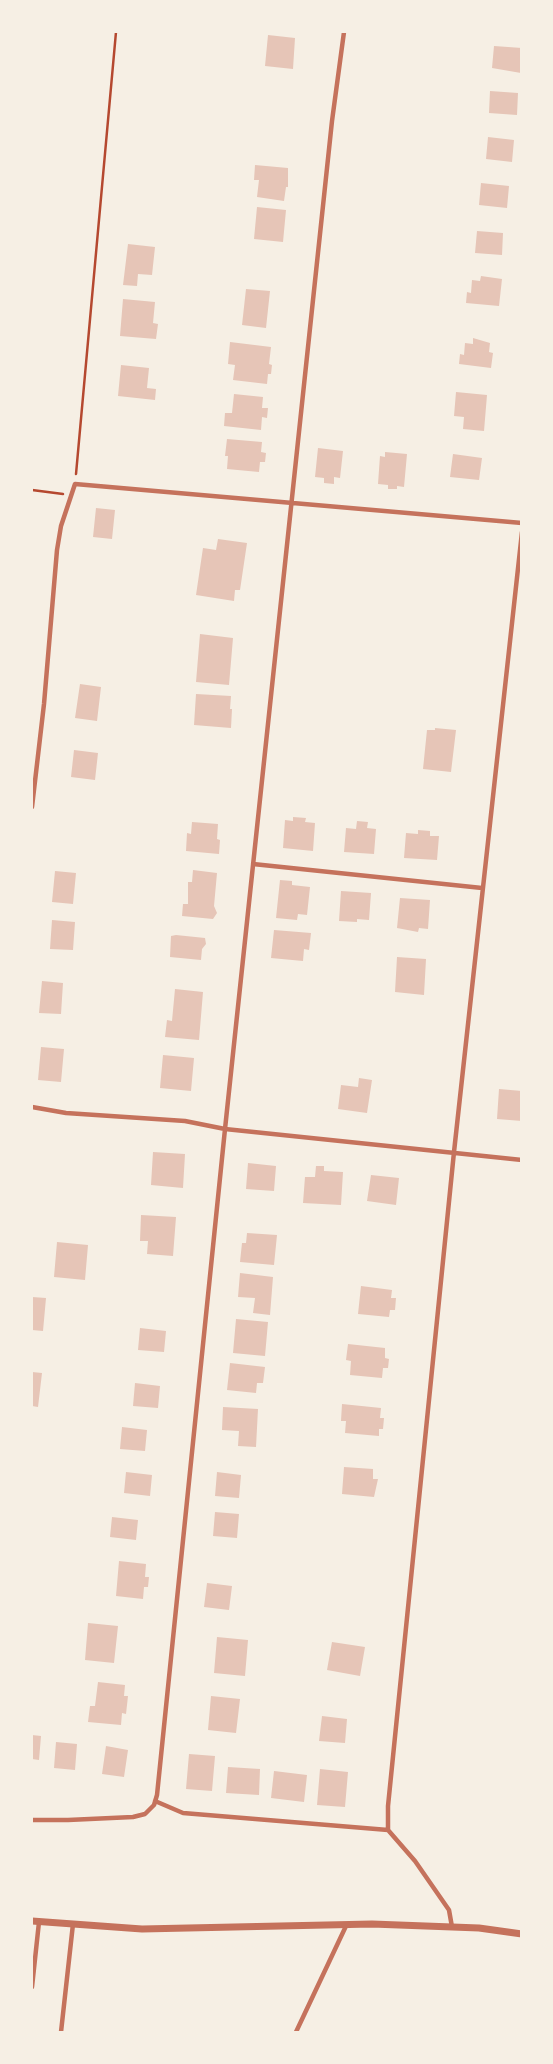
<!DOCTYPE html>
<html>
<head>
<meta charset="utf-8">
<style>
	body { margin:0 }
	#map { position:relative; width:553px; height:2064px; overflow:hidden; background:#f6efe4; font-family:"IBM Plex Sans",sans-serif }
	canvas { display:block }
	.frame { position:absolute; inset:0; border:33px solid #f6efe4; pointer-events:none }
</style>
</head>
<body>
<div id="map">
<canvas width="553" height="2064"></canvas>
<div class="frame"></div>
</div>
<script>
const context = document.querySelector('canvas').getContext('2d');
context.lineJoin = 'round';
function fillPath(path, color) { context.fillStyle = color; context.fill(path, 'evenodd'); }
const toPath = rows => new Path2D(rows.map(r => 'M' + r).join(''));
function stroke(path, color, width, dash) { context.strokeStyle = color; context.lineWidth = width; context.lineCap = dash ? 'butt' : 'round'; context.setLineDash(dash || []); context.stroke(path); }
const building = toPath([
	[268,35,295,38,293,69,265,66],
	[494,46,522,48,521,73,492,68],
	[490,91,518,93,517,115,489,113],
	[488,137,514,140,512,162,486,159],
	[255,165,288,168,288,187,286,187,284,201,257,197,259,180,254,180],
	[481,183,509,186,507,208,479,205],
	[257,207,286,210,283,242,254,239],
	[477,231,503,233,502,255,475,253],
	[128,244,155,247,152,275,138,274,137,286,123,285],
	[481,276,502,279,499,306,466,303,467,292,471,293,472,280,480,281],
	[246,289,270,291,266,328,242,325],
	[123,299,155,302,153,323,158,324,156,339,120,336],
	[473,338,490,343,489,352,493,353,491,368,459,364,460,354,464,355,465,343,473,344],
	[230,342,271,347,269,364,272,365,271,374,268,374,267,384,233,380,235,365,228,364],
	[121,365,149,368,147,388,156,389,155,400,118,396],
	[456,392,487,395,484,431,463,429,464,417,454,416],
	[234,394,263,397,262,408,268,408,267,418,262,417,261,430,224,426,225,413,232,413],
	[227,439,262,442,261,452,266,453,265,462,260,462,259,472,227,469,228,456,225,456],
	[318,448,343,451,340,478,334,477,334,484,324,483,324,478,315,477],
	[385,452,407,454,404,487,397,486,397,489,388,489,388,485,378,484,380,456,385,457],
	[453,454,482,458,479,480,450,477],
	[96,508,115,510,112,539,93,537],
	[218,539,247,543,240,590,235,590,234,601,196,595,203,548,216,550],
	[200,634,233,638,229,685,196,682],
	[80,684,101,687,97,721,75,718],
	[196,694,231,696,230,709,232,709,231,728,194,725],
	[435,728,456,730,451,772,423,769,427,730,435,730],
	[74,750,98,753,95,780,71,777],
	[293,817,306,818,305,822,315,823,313,851,283,848,285,820,293,821],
	[357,821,368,822,367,828,376,829,374,854,344,852,346,828,356,829],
	[192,822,218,824,217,839,220,840,219,854,186,851,187,833,191,834],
	[418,830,430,831,430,836,439,836,437,860,404,858,406,833,418,834],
	[193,870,217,873,214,906,217,913,213,919,182,916,183,904,188,904,188,882,192,882],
	[55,871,76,873,73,904,52,902],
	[280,880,292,881,292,885,310,887,307,915,298,914,297,920,276,918],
	[341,891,371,893,369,920,357,919,357,922,339,921],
	[400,898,430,900,428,929,419,928,418,932,397,928],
	[52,920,75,922,73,950,50,949],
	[274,930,311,933,309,950,304,949,303,961,271,958],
	[176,935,205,938,206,944,202,949,201,960,170,957,171,936],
	[397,957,426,959,424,995,395,992],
	[42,981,63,983,61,1014,39,1013],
	[175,989,203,992,199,1040,165,1037,167,1020,172,1021],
	[41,1047,64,1049,61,1082,38,1080],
	[163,1055,194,1058,191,1091,160,1088],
	[359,1078,372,1080,367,1113,338,1109,341,1085,358,1087],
	[499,1089,522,1091,522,1121,497,1119],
	[153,1152,185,1154,183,1188,151,1185],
	[248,1163,276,1166,274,1191,246,1189],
	[316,1166,324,1166,324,1171,343,1172,341,1205,303,1203,305,1177,315,1177],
	[371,1175,399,1178,396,1205,367,1201],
	[141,1215,176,1217,173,1256,147,1254,148,1241,140,1241],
	[247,1233,277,1235,274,1265,240,1262,242,1243,246,1243],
	[57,1242,88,1245,85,1280,54,1277],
	[240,1273,273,1277,270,1315,253,1313,255,1298,238,1297],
	[361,1286,392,1290,391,1298,396,1298,395,1310,390,1310,389,1317,358,1314],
	[32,1297,46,1298,43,1331,32,1330],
	[236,1319,268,1322,265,1356,233,1353],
	[140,1328,166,1331,164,1352,138,1350],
	[348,1344,385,1348,385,1358,389,1359,388,1368,383,1368,382,1378,350,1375,351,1361,346,1360],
	[230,1363,265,1367,263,1383,257,1383,256,1393,227,1390],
	[32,1372,42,1373,38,1407,32,1406],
	[135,1383,160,1386,158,1408,133,1406],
	[342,1404,381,1408,380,1418,384,1418,383,1429,379,1429,379,1436,345,1433,346,1421,341,1421],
	[223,1407,258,1409,256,1447,238,1446,239,1431,222,1430],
	[122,1427,147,1430,145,1451,120,1449],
	[344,1467,373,1469,373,1479,378,1479,374,1497,342,1494],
	[126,1472,152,1475,150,1496,124,1493],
	[217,1472,241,1475,239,1498,215,1496],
	[215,1512,239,1514,237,1538,213,1536],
	[112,1517,138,1520,136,1540,110,1537],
	[119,1561,146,1564,145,1577,149,1577,148,1587,144,1587,143,1599,116,1596],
	[207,1583,232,1586,229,1610,204,1607],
	[88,1623,118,1626,114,1663,85,1660],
	[217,1637,248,1640,245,1676,214,1673],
	[332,1642,365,1647,360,1676,327,1670],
	[98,1682,125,1685,124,1696,128,1696,126,1714,122,1713,121,1725,88,1722,90,1706,95,1706],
	[211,1696,240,1699,236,1733,208,1730],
	[322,1716,347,1719,345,1743,319,1741],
	[32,1735,41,1736,39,1760,32,1759],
	[56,1742,77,1744,75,1770,54,1768],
	[106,1746,128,1750,124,1777,102,1774],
	[189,1754,215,1756,212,1791,186,1789],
	[228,1767,260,1769,259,1795,226,1793],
	[320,1769,348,1772,345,1807,317,1805],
	[274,1771,307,1775,304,1802,271,1798]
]);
const path = toPath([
	[76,474,116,32],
	[32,490,63,494]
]);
const service = toPath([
	[32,807,44,704,57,550,61,526,75,484,522,523],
	[253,864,482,888],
	[32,1107,66,1113,185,1121,225,1129,522,1160],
	[155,1801,183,1813,388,1830],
	[32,1820,68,1820,133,1817,145,1814,154,1805,157,1795,225,1129,332,121,344,32],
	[452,1927,449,1910,415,1861,388,1830,388,1806,454,1152,522,532],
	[32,1987,39,1922],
	[61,2032,73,1924],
	[296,2032,346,1926]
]);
const minor = toPath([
	[32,1921,142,1929,372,1924,479,1928,522,1934]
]);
fillPath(building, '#e6c5b7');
stroke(path, '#b5482f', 2.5);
stroke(service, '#c5725c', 4.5);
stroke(minor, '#c5725c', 7);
</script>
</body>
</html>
